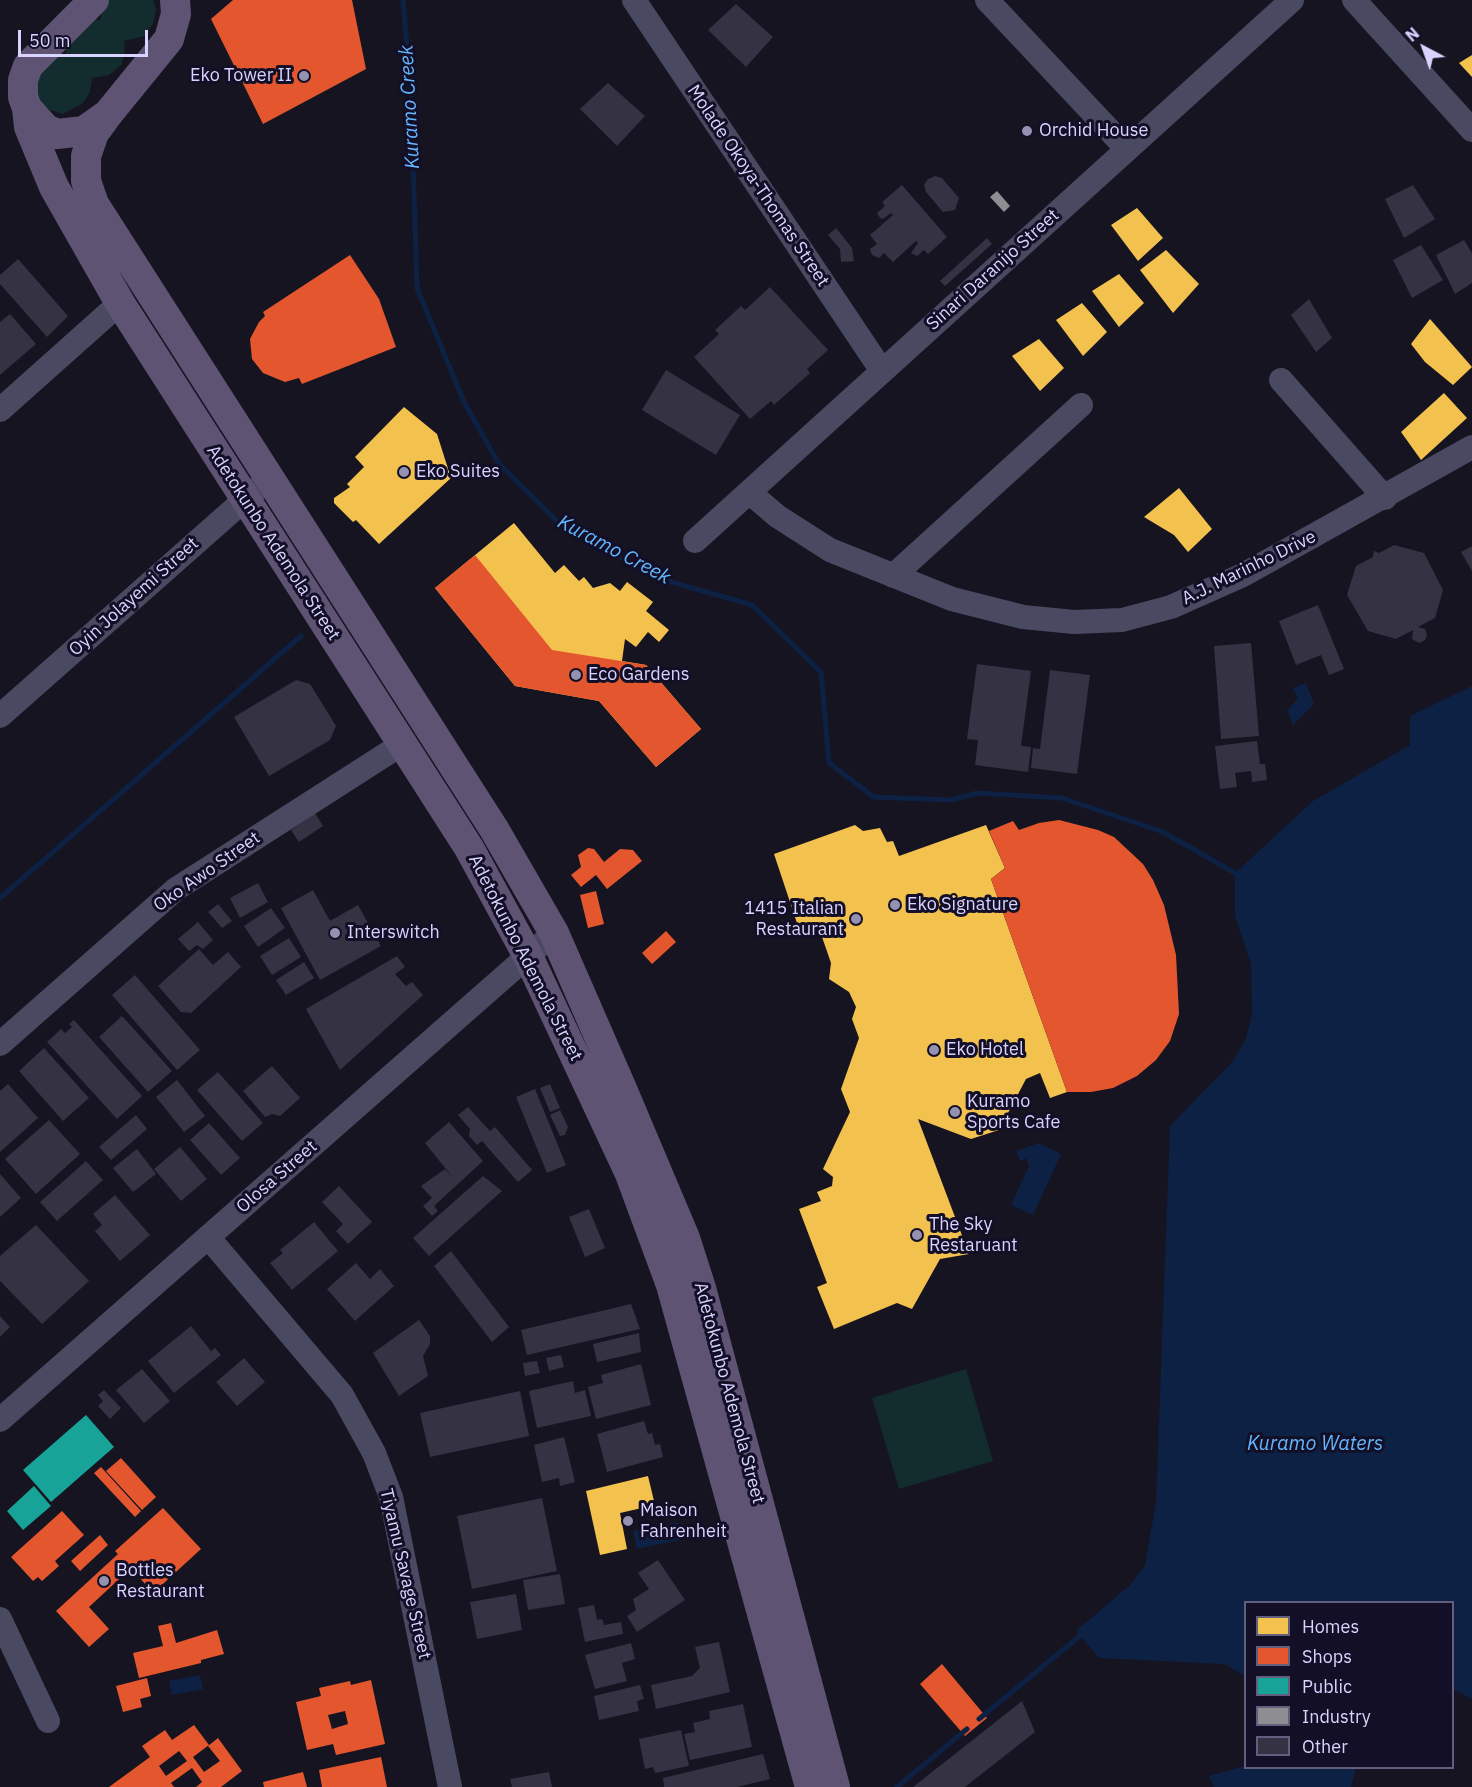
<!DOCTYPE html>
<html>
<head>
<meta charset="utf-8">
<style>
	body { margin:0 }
	#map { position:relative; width:1472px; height:1787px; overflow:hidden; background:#161421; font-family:"IBM Plex Sans",sans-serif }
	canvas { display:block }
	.legend { position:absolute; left:1244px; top:1601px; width:210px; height:168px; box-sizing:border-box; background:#130f26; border:2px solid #625e7d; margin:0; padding:8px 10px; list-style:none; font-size:18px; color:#d9d4ff }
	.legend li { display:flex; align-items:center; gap:12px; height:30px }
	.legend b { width:30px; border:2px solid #625e7d }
	.north { position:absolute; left:1394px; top:18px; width:60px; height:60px; -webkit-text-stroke:4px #130f26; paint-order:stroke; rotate:319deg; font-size:16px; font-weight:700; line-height:24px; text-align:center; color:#d9d4ff }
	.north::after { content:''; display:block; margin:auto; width:21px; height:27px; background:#d9d4ff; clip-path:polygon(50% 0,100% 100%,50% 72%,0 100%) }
	.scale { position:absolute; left:18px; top:30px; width:130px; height:27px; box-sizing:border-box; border:3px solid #d9d4ff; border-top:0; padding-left:8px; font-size:18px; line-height:21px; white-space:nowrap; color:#d9d4ff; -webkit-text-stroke:4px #130f26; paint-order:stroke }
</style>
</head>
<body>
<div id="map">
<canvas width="1472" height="1787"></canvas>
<ul class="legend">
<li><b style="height:16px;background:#f2c14e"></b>Homes</li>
<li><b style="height:16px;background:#e4572e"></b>Shops</li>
<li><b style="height:16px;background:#17a398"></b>Public</li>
<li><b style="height:16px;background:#8d8d92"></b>Industry</li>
<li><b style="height:16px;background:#343243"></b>Other</li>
</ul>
<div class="north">N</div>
<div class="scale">50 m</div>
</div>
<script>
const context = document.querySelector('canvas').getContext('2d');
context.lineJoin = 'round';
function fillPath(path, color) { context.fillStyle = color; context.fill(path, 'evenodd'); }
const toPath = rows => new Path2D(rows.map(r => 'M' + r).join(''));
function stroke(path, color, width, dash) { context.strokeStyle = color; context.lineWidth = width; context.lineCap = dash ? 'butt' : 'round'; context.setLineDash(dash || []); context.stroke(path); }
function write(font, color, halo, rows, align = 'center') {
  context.font = font + ' "IBM Plex Sans",sans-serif'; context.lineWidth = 6; context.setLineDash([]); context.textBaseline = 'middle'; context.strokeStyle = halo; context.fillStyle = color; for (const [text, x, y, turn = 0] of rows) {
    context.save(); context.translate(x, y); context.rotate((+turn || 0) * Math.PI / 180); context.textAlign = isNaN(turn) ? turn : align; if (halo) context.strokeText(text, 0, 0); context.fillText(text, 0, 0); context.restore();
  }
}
const green = toPath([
	[105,0,153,0,156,9,153,24,144,36,124,41,125,53,121,65,109,75,92,78,90,92,83,103,63,114,50,110,39,101,35,79,59,54,66,55,66,48,95,20,100,20],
	[966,1369,993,1461,899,1489,872,1398]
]);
const water = toPath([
	[1306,683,1314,704,1293,725,1287,710,1298,699,1293,688],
	[1472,686,1472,1699,1453,1689,1452,1602,1246,1602,1245,1676,1224,1664,1099,1658,1076,1631,1130,1585,1145,1565,1156,1503,1170,1126,1232,1062,1246,1039,1252,1014,1251,964,1235,916,1235,873,1313,801,1410,745,1410,716],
	[1039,1143,1061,1154,1033,1215,1011,1205,1029,1166,1026,1158,1020,1161,1016,1151],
	[678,1522,681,1540,637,1549,633,1531],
	[200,1675,203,1689,172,1695,169,1681],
	[1245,1762,1246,1768,1356,1768,1351,1787,1214,1787,1209,1776,1245,1766]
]);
const homes = toPath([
	[1472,55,1472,77,1459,63],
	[1137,208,1163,238,1138,261,1111,225],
	[1166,250,1199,284,1173,313,1140,270],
	[1119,274,1144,303,1119,327,1092,291],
	[1082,303,1107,332,1083,356,1056,320],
	[1430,319,1472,367,1453,385,1425,362,1411,344],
	[1039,339,1064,368,1040,391,1012,356],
	[1444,393,1467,418,1421,460,1401,432],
	[404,407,437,434,451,478,379,544,356,520,353,522,334,503,334,498,350,487,347,484,364,467,355,457],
	[1179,488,1212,529,1188,552,1174,535,1144,517],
	[514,523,555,573,564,565,579,581,584,577,593,588,610,583,620,591,627,582,653,602,646,611,669,630,659,642,648,632,636,647,625,639,622,661,646,665,701,729,656,767,599,701,515,686,435,588],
	[855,825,863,831,880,828,887,842,893,841,899,856,986,825,1005,868,991,879,1067,1092,1050,1098,1040,1073,1026,1079,999,1130,971,1139,918,1119,969,1254,940,1259,912,1309,897,1303,834,1329,817,1287,827,1283,799,1209,821,1201,817,1192,832,1186,833,1177,823,1169,850,1112,841,1089,859,1038,852,1019,856,1007,849,992,829,979,831,963,822,937,799,929,774,854],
	[648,1476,655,1505,620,1513,627,1549,600,1555,586,1491]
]);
const shops = toPath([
	[233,0,352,0,366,69,263,124,211,19],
	[350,255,379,299,396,347,302,384,299,378,285,382,263,373,252,359,250,339,259,322,265,316,263,312],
	[475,555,552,650,646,665,701,729,656,767,599,701,515,686,435,588],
	[1059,820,1098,830,1114,837,1143,864,1153,880,1164,905,1176,955,1179,1014,1170,1041,1156,1060,1137,1076,1113,1088,1091,1092,1067,1092,991,879,1005,868,989,831,1013,821,1019,830,1039,823],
	[588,848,594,849,604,862,620,849,633,850,642,861,607,889,596,875,581,887,571,875,581,867,578,855],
	[596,891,604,924,588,928,580,895],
	[666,931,676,942,652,964,642,953],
	[121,1458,156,1497,142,1510,106,1471],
	[101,1467,141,1511,135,1517,94,1473],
	[163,1508,201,1549,153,1593,131,1568,89,1607,109,1629,89,1647,56,1611,118,1554,115,1551],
	[62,1511,84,1535,55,1561,59,1566,42,1581,38,1577,33,1581,11,1557],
	[100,1535,108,1545,80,1571,71,1561],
	[171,1623,176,1643,217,1630,224,1654,201,1660,201,1663,139,1678,133,1653,163,1646,158,1626],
	[942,1664,987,1718,965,1736,920,1684],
	[147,1678,151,1696,140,1699,142,1707,123,1712,116,1686],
	[371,1680,385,1744,336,1755,333,1744,307,1750,296,1702,321,1696,319,1688,350,1681,351,1685],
	[345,1711,348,1724,332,1729,328,1715],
	[194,1725,209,1745,193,1757,204,1772,220,1761,208,1746,218,1738,242,1771,221,1787,196,1787,202,1782,192,1768,171,1783,174,1787,109,1787,150,1757,142,1746,165,1730,172,1740],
	[179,1751,187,1761,166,1776,159,1766],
	[381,1757,387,1787,322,1787,319,1770],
	[303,1772,307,1787,264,1787,263,1782]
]);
const public = toPath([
	[86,1415,114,1447,51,1502,23,1470],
	[34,1486,51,1506,23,1530,7,1511]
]);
const industry = toPath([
	[997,191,1010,206,1004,212,990,197]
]);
const stream = toPath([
	[403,0,411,97,417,288,464,402,499,464,562,526,661,579,752,605,821,672,829,763,874,797,952,800,977,793,1062,798,1163,832,1235,873],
	[0,898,301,636],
	[979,1719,1080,1636],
	[897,1787,967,1729]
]);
const building = toPath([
	[736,4,773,37,746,67,708,30],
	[608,83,645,116,617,146,580,109],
	[935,176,942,178,959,198,955,210,943,212,926,192,924,185,928,179],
	[902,185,947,237,928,254,924,250,917,256,911,253,918,243,916,241,893,262,884,253,879,258,872,255,870,249,877,244,870,235,893,215,891,213,883,219,880,218,877,213,885,206,882,202],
	[1413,185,1435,219,1404,238,1385,199],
	[836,228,852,248,854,261,841,262,840,249,828,235],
	[987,238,992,244,945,286,940,281],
	[1464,240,1472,253,1472,283,1455,294,1436,255],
	[1421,245,1443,280,1412,298,1393,260],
	[18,259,68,316,47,337,0,284,0,275],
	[770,287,828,350,807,369,810,373,774,405,771,401,750,419,694,357,719,334,715,330,741,306,745,310],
	[1309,299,1332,338,1316,352,1291,315],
	[10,314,36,344,0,375,0,322],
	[666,370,740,415,716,455,642,410],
	[1394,545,1424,553,1443,590,1435,618,1418,627,1425,629,1427,635,1425,640,1419,643,1412,639,1413,630,1396,639,1368,631,1347,595,1356,566,1373,557,1374,551,1379,553],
	[1472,546,1472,571,1461,552],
	[1318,605,1344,669,1329,675,1321,655,1296,665,1279,621],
	[1251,643,1259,736,1221,739,1214,646],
	[977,664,1031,671,1021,746,1031,747,1028,772,975,765,978,740,967,739],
	[1050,670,1090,675,1077,774,1031,768,1033,748,1040,749],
	[296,680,310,684,336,726,330,740,269,776,234,717],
	[1257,741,1260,764,1265,764,1267,780,1252,782,1251,771,1235,773,1237,787,1220,789,1215,746],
	[315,813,323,826,299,842,291,830],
	[258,883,268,902,240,918,230,898],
	[313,890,330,921,358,905,381,946,320,980,281,908],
	[218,904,232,921,222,928,208,912],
	[271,908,285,928,258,947,244,926],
	[198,922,213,940,203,949,197,945,189,951,178,939],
	[289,938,301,957,272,975,260,956],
	[199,949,213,965,228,952,241,967,191,1013,181,1012,158,986],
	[397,956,405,967,395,974,406,986,412,982,423,995,340,1070,306,1009],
	[304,962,314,978,286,995,276,980],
	[135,975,200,1050,177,1070,112,995],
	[122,1016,172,1071,148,1092,99,1037],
	[74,1020,142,1096,117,1119,47,1042,61,1029,65,1033,72,1027,69,1024],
	[44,1048,89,1098,63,1121,19,1071],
	[272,1066,300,1098,280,1116,272,1114,265,1117,243,1091],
	[218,1072,263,1123,242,1141,197,1090],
	[177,1080,205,1116,184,1132,156,1097],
	[8,1084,38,1118,0,1152,0,1091],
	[550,1084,560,1108,550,1112,540,1088],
	[535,1089,566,1165,547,1173,516,1097],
	[468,1107,490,1131,495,1127,532,1170,518,1182,482,1141,477,1145,469,1136,470,1129,458,1115],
	[560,1110,568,1127,565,1135,560,1136,550,1115],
	[136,1115,147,1129,111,1160,99,1147],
	[49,1120,80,1154,36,1194,5,1159],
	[449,1122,483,1161,434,1206,438,1211,432,1216,423,1206,432,1198,421,1186,445,1169,454,1179,425,1143],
	[209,1123,240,1158,221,1175,190,1140],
	[180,1147,207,1179,181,1201,154,1169],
	[137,1149,156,1174,133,1192,113,1168],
	[86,1161,103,1180,57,1221,40,1202],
	[0,1174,21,1198,0,1217],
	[483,1176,502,1191,429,1256,413,1238],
	[339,1186,372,1222,348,1244,336,1231,343,1224,322,1202],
	[115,1195,150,1235,120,1261,95,1231,102,1225,93,1214],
	[589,1209,605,1248,585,1257,569,1217],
	[314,1222,338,1251,292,1290,270,1263,283,1253,280,1250],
	[36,1225,89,1281,42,1324,0,1281,0,1256],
	[451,1251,509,1327,492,1342,434,1266],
	[356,1263,370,1279,380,1269,394,1286,355,1321,327,1289],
	[631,1304,640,1329,527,1355,521,1330],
	[0,1316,10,1327,0,1337],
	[419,1320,430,1336,430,1344,423,1356,428,1376,399,1396,373,1353],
	[191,1326,211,1351,215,1348,221,1355,174,1393,148,1361],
	[639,1333,641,1352,597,1362,593,1344],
	[561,1355,564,1367,549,1371,546,1358],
	[244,1358,265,1382,237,1406,216,1382],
	[537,1361,540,1373,525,1376,523,1363],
	[641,1364,651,1405,596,1419,588,1387,603,1383,601,1375],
	[142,1369,170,1401,144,1423,116,1390],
	[573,1381,575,1393,585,1390,591,1416,537,1428,529,1391],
	[104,1390,121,1408,110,1419,98,1406,103,1401,98,1395],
	[520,1391,529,1436,430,1457,420,1413],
	[644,1421,648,1434,652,1433,655,1445,660,1444,663,1457,607,1472,597,1434],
	[564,1437,575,1482,560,1486,559,1478,542,1482,534,1445],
	[542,1498,557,1571,472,1589,457,1516],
	[658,1560,685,1600,637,1632,627,1616,636,1610,633,1599,649,1589,638,1573],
	[560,1574,565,1604,528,1610,523,1580],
	[516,1594,522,1630,477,1639,470,1602],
	[594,1605,597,1620,602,1619,604,1625,621,1622,623,1634,585,1642,578,1608],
	[719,1642,730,1692,656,1709,651,1685,692,1676,700,1668,695,1647],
	[631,1643,635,1659,622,1663,627,1681,595,1689,585,1655],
	[640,1685,644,1699,637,1701,639,1711,599,1720,594,1696],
	[1022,1701,1035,1732,965,1787,913,1787],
	[743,1704,752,1747,690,1760,684,1734,695,1732,693,1723,710,1719,709,1711],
	[681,1730,689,1766,655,1773,653,1767,645,1769,639,1739],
	[763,1754,770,1779,737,1787,664,1787,663,1778],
	[549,1772,552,1787,512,1787,510,1779]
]);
const minor = toPath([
	[634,0,882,371],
	[987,0,1127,149],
	[1354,0,1472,130],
	[1281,380,1385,498],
	[0,410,120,303],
	[749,492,777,516,830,550,952,599,1023,617,1074,622,1122,620,1171,607,1243,575,1472,447],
	[695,541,1292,0],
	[893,576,1081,405],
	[0,716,259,487],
	[0,1044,176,889,402,744],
	[208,1237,342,1395,374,1453,391,1497,450,1787],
	[0,1420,554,933],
	[0,1619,48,1721]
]);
const major = toPath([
	[94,0,28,66,23,80,23,97,27,108,46,129,57,134,84,131,108,114,169,39,176,14,175,0],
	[27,108,29,127,54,187,120,303,469,848,528,956,630,1174,671,1285,810,1787],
	[108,114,94,133,86,156,86,181,94,204,494,829,554,933,622,1089,685,1238,701,1288,835,1787]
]);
const markers = [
	[304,76,6,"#9591b1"],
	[1027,131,6,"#9591b1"],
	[404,472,6,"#9591b1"],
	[576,675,6,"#9591b1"],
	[895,905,6,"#9591b1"],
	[856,919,6,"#9591b1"],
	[335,933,6,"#9591b1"],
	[934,1050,6,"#9591b1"],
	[955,1112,6,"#9591b1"],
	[917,1235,6,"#9591b1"],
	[628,1521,6,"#9591b1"],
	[104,1581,6,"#9591b1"]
];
const poiNames = [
	["Eko Tower II",292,76,"right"],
	["Orchid House",1039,131],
	["Eko Suites",416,472],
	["Eco Gardens",588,675],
	["Eko Signature",907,905],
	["1415 Italian",844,909,"right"],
	["Restaurant",844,930,"right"],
	["Interswitch",347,933],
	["Eko Hotel",946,1050],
	["Kuramo",967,1102],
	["Sports Cafe",967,1123],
	["The Sky",929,1225],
	["Restaruant",929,1246],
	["Maison",640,1511],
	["Fahrenheit",640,1532],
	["Bottles",116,1571],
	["Restaurant",116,1592]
];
const streetNames = [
	["Molade Okoya-Thomas Street",758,186,56],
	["Sinari Daranijo Street",993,270,-42],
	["Adetokunbo Ademola Street",273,543,57],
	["A.J. Marinho Drive",1249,568,-26],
	["Oyin Jolayemi Street",134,597,-42],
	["Oko Awo Street",207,872,-35],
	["Adetokunbo Ademola Street",525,958,63],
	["Olosa Street",277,1177,-41],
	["Adetokunbo Ademola Street",729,1393,75],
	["Tiyamu Savage Street",405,1574,77]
];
const waterNames = [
	["Kuramo Creek",410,107,-93],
	["Kuramo Creek",614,550,28],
	["Kuramo Waters",1315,1444]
];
fillPath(green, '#132c2d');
fillPath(water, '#0d2144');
fillPath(homes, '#f2c14e');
fillPath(shops, '#e4572e');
fillPath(public, '#17a398');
fillPath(industry, '#8d8d92');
stroke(stream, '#0d2144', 5);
fillPath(building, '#343243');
stroke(minor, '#4a4962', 24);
stroke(major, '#5e5373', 30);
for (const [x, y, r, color] of markers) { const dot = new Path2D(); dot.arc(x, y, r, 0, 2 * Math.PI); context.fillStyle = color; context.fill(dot); stroke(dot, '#130f26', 2); }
write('18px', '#d9d4ff', '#130f26', poiNames, 'left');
write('18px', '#d9d4ff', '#130f26', streetNames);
write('italic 20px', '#62b6ff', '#130f26', waterNames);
</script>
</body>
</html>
